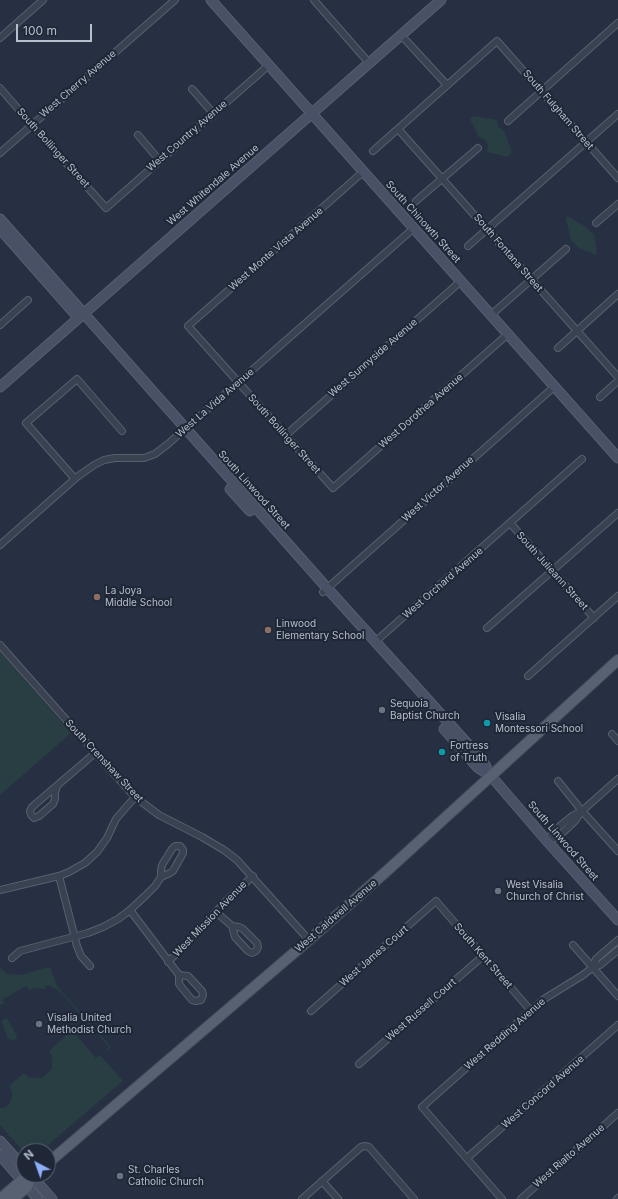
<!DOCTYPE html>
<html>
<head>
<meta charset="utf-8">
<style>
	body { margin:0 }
	#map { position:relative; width:618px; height:1199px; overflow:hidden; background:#263042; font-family:Inter,sans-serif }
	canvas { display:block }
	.north { position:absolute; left:16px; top:1143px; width:40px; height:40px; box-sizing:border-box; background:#1f2737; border:1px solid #5c6373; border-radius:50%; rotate:319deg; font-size:11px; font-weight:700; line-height:16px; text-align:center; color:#b7becc }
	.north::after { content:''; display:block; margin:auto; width:14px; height:18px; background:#8eaffa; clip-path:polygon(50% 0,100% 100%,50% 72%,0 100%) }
	.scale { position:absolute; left:16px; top:24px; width:76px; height:18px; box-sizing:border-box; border:2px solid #b7becc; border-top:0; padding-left:5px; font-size:12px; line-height:14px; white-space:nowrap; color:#b7becc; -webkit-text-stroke:3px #1f2737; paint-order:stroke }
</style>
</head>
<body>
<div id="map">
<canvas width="618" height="1199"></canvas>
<div class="north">N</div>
<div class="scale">100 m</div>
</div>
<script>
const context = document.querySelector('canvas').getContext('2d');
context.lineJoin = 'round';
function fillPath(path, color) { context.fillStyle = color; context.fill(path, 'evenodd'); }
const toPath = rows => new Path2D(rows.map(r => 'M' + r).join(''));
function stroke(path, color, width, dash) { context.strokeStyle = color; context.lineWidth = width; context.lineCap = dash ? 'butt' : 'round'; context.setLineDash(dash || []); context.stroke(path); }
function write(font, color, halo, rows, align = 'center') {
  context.font = font + ' Inter,sans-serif'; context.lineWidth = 4; context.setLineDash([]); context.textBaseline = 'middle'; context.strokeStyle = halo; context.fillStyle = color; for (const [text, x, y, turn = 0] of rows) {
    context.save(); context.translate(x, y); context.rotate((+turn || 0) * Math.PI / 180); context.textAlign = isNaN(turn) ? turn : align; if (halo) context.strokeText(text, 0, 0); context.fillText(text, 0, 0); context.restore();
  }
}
const green = toPath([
	[473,116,497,120,498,126,504,131,512,152,508,157,487,152,488,145,486,141,482,138,479,137,470,119],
	[567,216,586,227,590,232,594,234,597,254,596,255,577,247,575,244,571,240,566,219],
	[0,651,71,733,0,795],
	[50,967,57,986,111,1047,107,1051,106,1050,109,1047,63,995,56,989,47,985,45,989,35,988,29,990,26,986,2,1000,5,1003,0,1005,0,968,8,974,20,975],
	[7,1018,17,1036,16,1039,13,1040,11,1040,8,1038,2,1023,2,1020],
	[72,1030,96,1058,100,1055,123,1081,41,1151,24,1151,24,1152,0,1125,0,1108,4,1108,10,1103,12,1097,12,1093,9,1086,24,1073,28,1077,42,1078,52,1069,52,1055,49,1051]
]);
const street = toPath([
	[314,0,369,63],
	[401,35,447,85],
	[0,38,43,0],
	[0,88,32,125,106,208,269,65],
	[192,89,213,113],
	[508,121,618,23],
	[398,129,618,377],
	[138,135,160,161],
	[373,151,497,41,618,178],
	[0,153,175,0],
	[364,171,188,326,333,488,508,334],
	[416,201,478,148],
	[596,223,618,204],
	[468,246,618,114],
	[491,315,566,249],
	[0,325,28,300],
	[558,348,618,294],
	[600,397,618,381],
	[286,435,461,281],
	[75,479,26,423,77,379,122,431],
	[510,523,594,618],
	[0,545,77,477,94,465,104,460,115,458,144,458,155,454,168,444,414,228],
	[323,592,555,386],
	[487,628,618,513],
	[375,642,582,459],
	[0,645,92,749,135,797,159,815,202,837,224,850,237,860,309,940],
	[528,676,618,596],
	[612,734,618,741],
	[558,781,582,811,618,851],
	[57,786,55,793,55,799,53,804,39,816,34,818,31,815,30,811,32,807,95,753],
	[547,841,555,830,572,816,582,811,618,779],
	[548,841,559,836,575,821,581,812],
	[59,876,77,946,81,956,90,966],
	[0,890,59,876,69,872,85,863,97,852,107,838,116,819,135,797],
	[130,910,179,975,179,984,192,1000,196,1001,201,1000,203,995,202,991,188,976,179,975],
	[216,912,232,926,239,927,243,929,257,943,258,947,256,951,252,953,248,951,235,937,232,926],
	[573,945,618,996],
	[12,958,20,951,88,933,103,927,118,919,130,910,145,896,155,886,161,877,170,873,173,871,183,853,183,850,180,846,175,846,172,849,162,865,161,870,161,877],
	[168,962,195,935,226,901,253,876],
	[592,968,596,959,618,940],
	[311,1011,436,901,531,1011],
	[359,1064,483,956],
	[467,1158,618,1025],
	[322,1181,338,1199],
	[302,1199,361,1147,365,1146,369,1147,414,1199],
	[502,1199,422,1107,544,999,583,975,592,968,600,965,618,950],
	[521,1199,618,1113],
	[617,1199,618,1198]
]);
const secondary = toPath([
	[211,0,618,458],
	[0,219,327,588,483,761,491,776,547,841,618,920],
	[0,229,76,315],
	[0,387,441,0],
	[230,489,250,511],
	[444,729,477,767,488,774],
	[0,1141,24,1168],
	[0,1155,38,1199],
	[31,1175,52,1199]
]);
const primary = toPath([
	[48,1163,309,940,389,869,618,660],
	[0,1199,22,1180,34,1175],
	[13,1199,27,1187,32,1177]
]);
const markers = [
	[97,597,4,"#8d6e63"],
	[268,630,4,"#8d6e63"],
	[382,710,4,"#6b7280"],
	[487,723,4,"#0f9aa8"],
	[442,752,4,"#0f9aa8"],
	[498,891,4,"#6b7280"],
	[39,1024,4,"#6b7280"],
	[120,1176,4,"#6b7280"]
];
const streetNames = [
	["West Cherry Avenue",78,84,-41],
	["South Fulgham Street",558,110,49],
	["West Country Avenue",187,136,-41],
	["South Bollinger Street",53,148,48],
	["West Whitendale Avenue",213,185,-41],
	["South Chinowth Street",423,222,48],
	["West Monte Vista Avenue",276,249,-41],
	["South Fontana Street",508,253,49],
	["West Sunnyside Avenue",373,358,-41],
	["West La Vida Avenue",215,403,-41],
	["West Dorothea Avenue",421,411,-41],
	["South Bollinger Street",284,434,48],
	["West Victor Avenue",438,489,-42],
	["South Linwood Street",254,490,48],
	["South Julieann Street",552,571,48],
	["West Orchard Avenue",443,583,-41],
	["South Crenshaw Street",104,761,47],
	["South Linwood Street",563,841,49],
	["West Caldwell Avenue",336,916,-41],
	["West Mission Avenue",210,919,-46],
	["West James Court",374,956,-41],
	["South Kent Street",483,956,49],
	["West Russell Court",421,1010,-41],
	["West Redding Avenue",505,1034,-41],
	["West Concord Avenue",543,1092,-41],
	["West Rialto Avenue",569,1156,-41]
];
const poiNames = [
	["La Joya",105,591],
	["Middle School",105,603],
	["Linwood",276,624],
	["Elementary School",276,636],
	["Sequoia",390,704],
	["Baptist Church",390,716],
	["Visalia",495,717],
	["Montessori School",495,729],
	["Fortress",450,746],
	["of Truth",450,758],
	["West Visalia",506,885],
	["Church of Christ",506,897],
	["Visalia United",47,1018],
	["Methodist Church",47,1030],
	["St. Charles",128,1170],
	["Catholic Church",128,1182]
];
fillPath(green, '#283e43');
stroke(street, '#58606f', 8);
stroke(secondary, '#58606f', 11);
stroke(primary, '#444b5b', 12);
stroke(street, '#3a4252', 6);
stroke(secondary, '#485165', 9);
stroke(primary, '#586172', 10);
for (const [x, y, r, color] of markers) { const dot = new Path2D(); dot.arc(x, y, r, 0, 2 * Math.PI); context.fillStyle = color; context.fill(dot); stroke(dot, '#1f2737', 1.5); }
write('10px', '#b7becc', '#1f2737', streetNames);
write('10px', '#b7becc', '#1f2737', poiNames, 'left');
</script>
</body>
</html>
